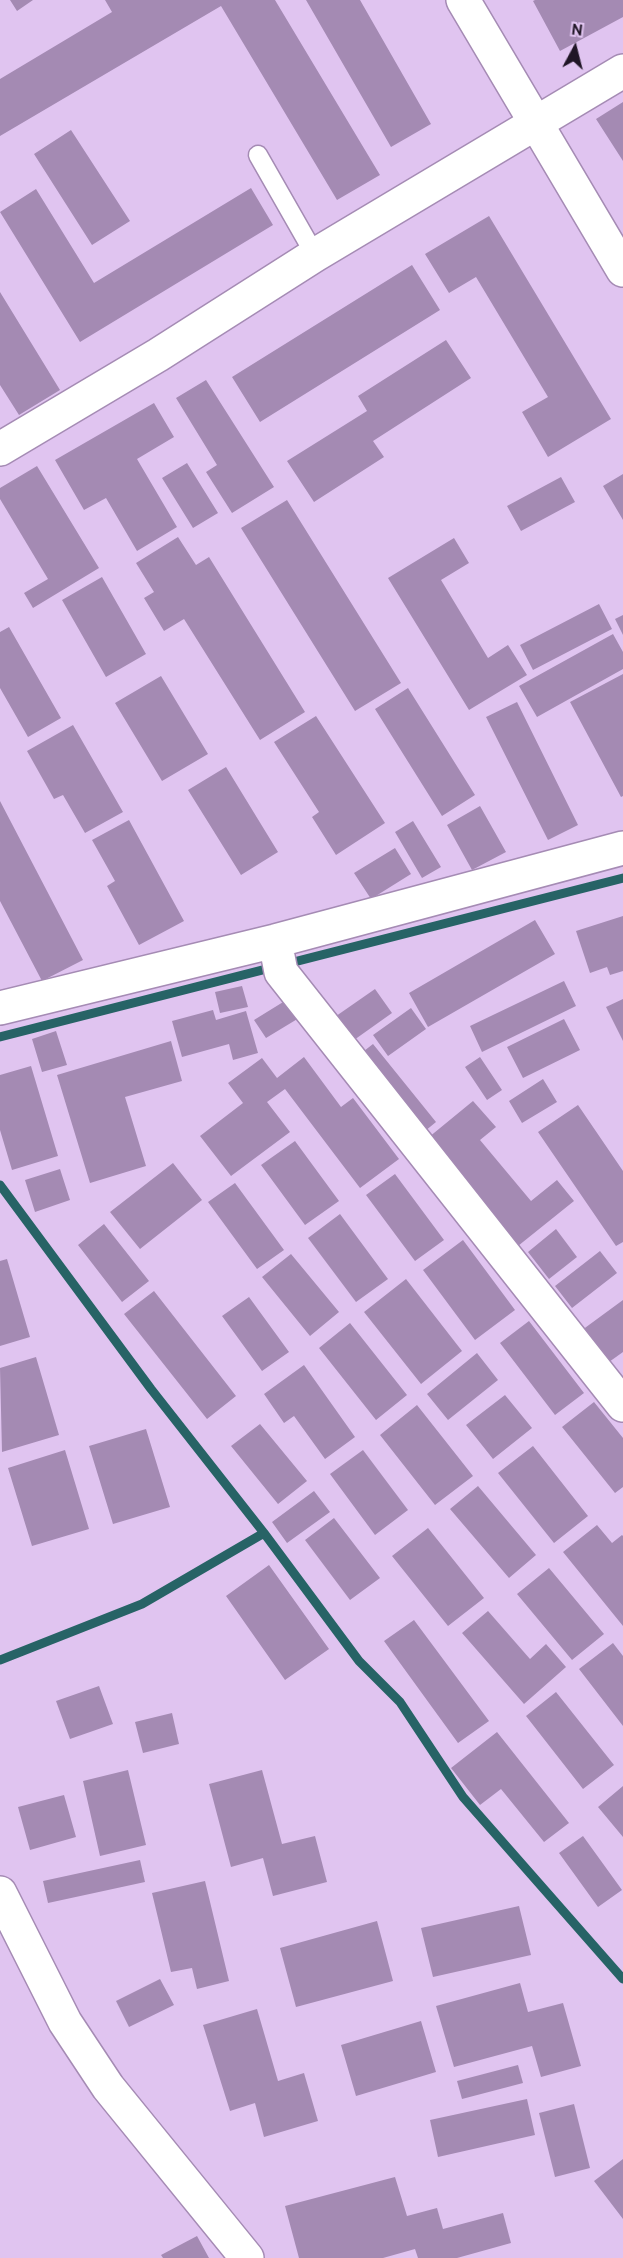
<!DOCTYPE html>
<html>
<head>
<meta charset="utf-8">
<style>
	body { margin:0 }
	#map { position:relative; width:623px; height:2258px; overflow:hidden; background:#e0c4f0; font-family:Cabin,sans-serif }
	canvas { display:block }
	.north { position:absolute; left:545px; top:18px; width:60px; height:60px; -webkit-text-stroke:4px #e0c4f0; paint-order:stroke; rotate:7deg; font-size:16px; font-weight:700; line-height:24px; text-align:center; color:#201626 }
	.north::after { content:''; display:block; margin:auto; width:21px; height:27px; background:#201626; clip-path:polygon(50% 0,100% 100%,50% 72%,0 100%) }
</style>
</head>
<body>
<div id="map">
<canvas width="623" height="2258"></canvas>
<div class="north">N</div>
</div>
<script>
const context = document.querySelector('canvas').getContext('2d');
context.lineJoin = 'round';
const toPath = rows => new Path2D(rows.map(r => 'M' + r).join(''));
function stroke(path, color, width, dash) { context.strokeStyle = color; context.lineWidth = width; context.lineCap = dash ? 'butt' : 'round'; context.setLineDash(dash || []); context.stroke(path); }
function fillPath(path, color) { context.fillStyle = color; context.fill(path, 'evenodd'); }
const stream = toPath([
	[0,1037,623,878],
	[0,1185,151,1389,264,1533],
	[0,1660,142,1604,264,1533,359,1661,400,1702,463,1797,623,1979]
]);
const building = toPath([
	[10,0,33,0,17,11],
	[105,0,275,0,380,175,337,200,221,6,0,136,0,79,112,12],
	[306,0,360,0,431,124,391,147],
	[535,0,623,0,623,17,560,51,533,1],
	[623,102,623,161,596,119],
	[71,130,130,221,92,245,34,154],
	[251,188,273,225,80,342,0,212,36,189,94,283],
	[489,216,611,419,548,457,522,412,548,397,476,277,449,293,425,254],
	[412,265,440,310,260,422,232,377],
	[0,292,60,390,19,415,0,385],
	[446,340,471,378,373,441,384,457,314,502,287,461,367,411,358,396],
	[206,380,274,487,232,513,206,472,217,465,176,398],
	[154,403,174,437,137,459,177,527,137,551,106,498,84,510,55,460],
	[187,463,218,513,193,528,162,478],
	[37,466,99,568,33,608,24,593,48,579,0,499,0,488],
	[623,474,623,520,603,486],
	[561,477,575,502,521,531,507,506],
	[287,500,401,683,355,711,241,528],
	[178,537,196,565,209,557,305,712,260,740,184,619,164,631,144,598,154,592,136,563],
	[454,538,469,563,441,580,488,658,508,645,527,675,469,710,388,578],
	[102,577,146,654,106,677,62,600],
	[599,604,612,629,533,670,520,645],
	[623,615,623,635,615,619],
	[9,627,61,718,28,737,0,688,0,632],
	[613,634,623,652,623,669,537,717,519,686],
	[623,674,623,796,621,797,570,702],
	[161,676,208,754,162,781,115,703],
	[408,688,475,795,442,816,375,709],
	[517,702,578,825,548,840,486,717],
	[316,716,385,823,336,855,312,817,319,812,274,742],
	[73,725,123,812,85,833,63,795,54,799,27,751],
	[226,767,278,852,241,875,188,790],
	[0,801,83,960,42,981,0,901],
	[480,806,506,852,472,870,447,825],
	[129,820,184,921,139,945,107,886,115,881,92,840],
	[413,821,441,867,422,878,395,832],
	[395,848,411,874,371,899,354,873],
	[623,916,623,971,610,975,607,967,590,973,576,931],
	[535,920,555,954,428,1027,409,993],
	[564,981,576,1006,482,1052,470,1026],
	[242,986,248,1007,220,1013,215,992],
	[375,989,392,1013,347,1045,329,1021],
	[288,999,299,1018,266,1038,254,1020],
	[623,999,623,1041,606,1007],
	[411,1008,426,1029,388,1056,373,1035],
	[213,1010,216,1020,246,1011,258,1053,233,1060,229,1044,182,1057,172,1021],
	[564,1019,580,1050,523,1078,507,1047],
	[56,1031,67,1065,42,1072,32,1039],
	[171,1041,182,1081,125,1097,146,1166,90,1183,57,1075],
	[373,1044,436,1122,419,1136,355,1058],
	[304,1057,341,1107,353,1098,399,1159,360,1188,285,1089,267,1102,290,1132,231,1176,200,1136,243,1103,228,1083,262,1058,277,1078],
	[480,1057,502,1090,487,1100,465,1067],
	[31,1066,58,1156,12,1170,0,1130,0,1075],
	[543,1079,557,1102,522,1123,509,1101],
	[473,1101,496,1127,480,1140,531,1201,557,1180,574,1201,513,1250,423,1142],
	[578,1105,623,1171,623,1242,616,1246,538,1132],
	[295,1141,339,1201,305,1225,261,1165],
	[173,1163,202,1200,140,1249,110,1212],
	[60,1169,70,1200,35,1212,25,1180],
	[395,1174,444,1240,415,1261,366,1195],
	[235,1183,284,1250,257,1269,208,1202],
	[340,1214,388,1279,356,1302,308,1238],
	[104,1224,149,1281,122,1302,78,1245],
	[556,1229,577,1257,549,1279,528,1252],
	[463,1240,515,1310,475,1340,423,1270],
	[600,1251,617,1273,572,1308,555,1286],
	[291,1254,339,1312,310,1336,262,1277],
	[7,1259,30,1337,0,1346,0,1261],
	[406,1279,462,1351,421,1384,364,1312],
	[154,1291,236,1396,207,1419,124,1314],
	[249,1297,289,1352,262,1371,222,1316],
	[623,1300,623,1352,602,1367,578,1333],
	[529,1321,584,1393,555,1415,500,1343],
	[350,1323,407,1395,376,1420,319,1348],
	[477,1353,498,1380,448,1420,427,1394],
	[36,1357,59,1435,2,1452,0,1368],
	[304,1365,355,1437,325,1459,294,1416,284,1423,264,1394],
	[505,1395,532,1428,493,1459,466,1425],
	[594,1402,623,1438,623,1487,615,1493,562,1427],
	[417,1405,473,1476,435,1505,380,1435],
	[260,1424,307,1481,278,1504,231,1446],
	[146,1429,170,1507,113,1524,89,1446],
	[533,1446,588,1516,554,1543,498,1473],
	[65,1450,89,1529,32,1546,8,1468],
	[363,1450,408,1510,375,1535,330,1474],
	[478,1486,536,1555,509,1578,450,1509],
	[314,1491,330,1512,287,1543,272,1522],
	[334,1518,380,1578,350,1600,305,1540],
	[597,1525,612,1543,622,1535,623,1536,623,1626,563,1552],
	[428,1528,484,1598,448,1626,392,1556],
	[269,1565,329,1649,285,1680,226,1596],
	[549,1568,604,1634,572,1660,517,1594],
	[488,1611,530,1659,546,1644,566,1667,524,1704,462,1633],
	[414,1620,489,1721,458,1743,384,1641],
	[613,1643,623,1656,623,1726,579,1669],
	[99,1686,113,1724,70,1739,56,1701],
	[556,1692,614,1765,583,1789,526,1716],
	[172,1713,179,1744,143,1753,135,1722],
	[497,1732,569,1823,544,1842,501,1789,480,1805,451,1768],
	[128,1770,146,1845,100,1856,83,1781],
	[262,1770,282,1844,315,1836,327,1882,273,1896,263,1858,231,1867,209,1784],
	[623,1786,623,1837,598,1807],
	[64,1795,76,1837,30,1850,18,1807],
	[583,1836,622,1890,598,1907,559,1853],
	[140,1860,145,1882,48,1903,43,1881],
	[205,1881,229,1981,197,1989,192,1968,171,1972,152,1893],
	[519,1906,531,1955,433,1977,421,1928],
	[377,1921,393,1981,296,2007,280,1948],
	[160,1979,174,2005,129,2027,116,2001],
	[520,1983,528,2012,563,2003,581,2066,541,2077,532,2046,454,2067,436,2006],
	[257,2009,278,2081,304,2073,318,2121,264,2137,255,2103,230,2111,203,2025],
	[421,2021,436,2072,356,2096,341,2045],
	[518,2065,523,2083,462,2099,457,2081],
	[527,2099,535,2135,438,2157,430,2120],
	[574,2104,590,2168,555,2177,539,2113],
	[623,2159,623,2219,594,2181],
	[395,2177,407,2216,437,2208,443,2229,503,2213,511,2243,457,2258,418,2258,415,2249,383,2258,299,2258,285,2206],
	[197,2236,209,2258,163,2258,161,2255]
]);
const lane = toPath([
	[258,155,315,255]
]);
const street = toPath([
	[0,449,158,355,315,255,623,71],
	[275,941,281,972,623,1405],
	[0,1008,275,941,623,848],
	[0,1893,65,2022,108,2087,247,2258]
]);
const secondary = toPath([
	[463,0,623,270]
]);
stroke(stream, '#276366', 9);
fillPath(building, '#a48ab3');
stroke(lane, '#a58bb4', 21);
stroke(street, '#a58bb4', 36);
stroke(secondary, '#a58bb4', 36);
stroke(lane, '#fff', 18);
stroke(street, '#fff', 33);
stroke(secondary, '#fff', 33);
</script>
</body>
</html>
